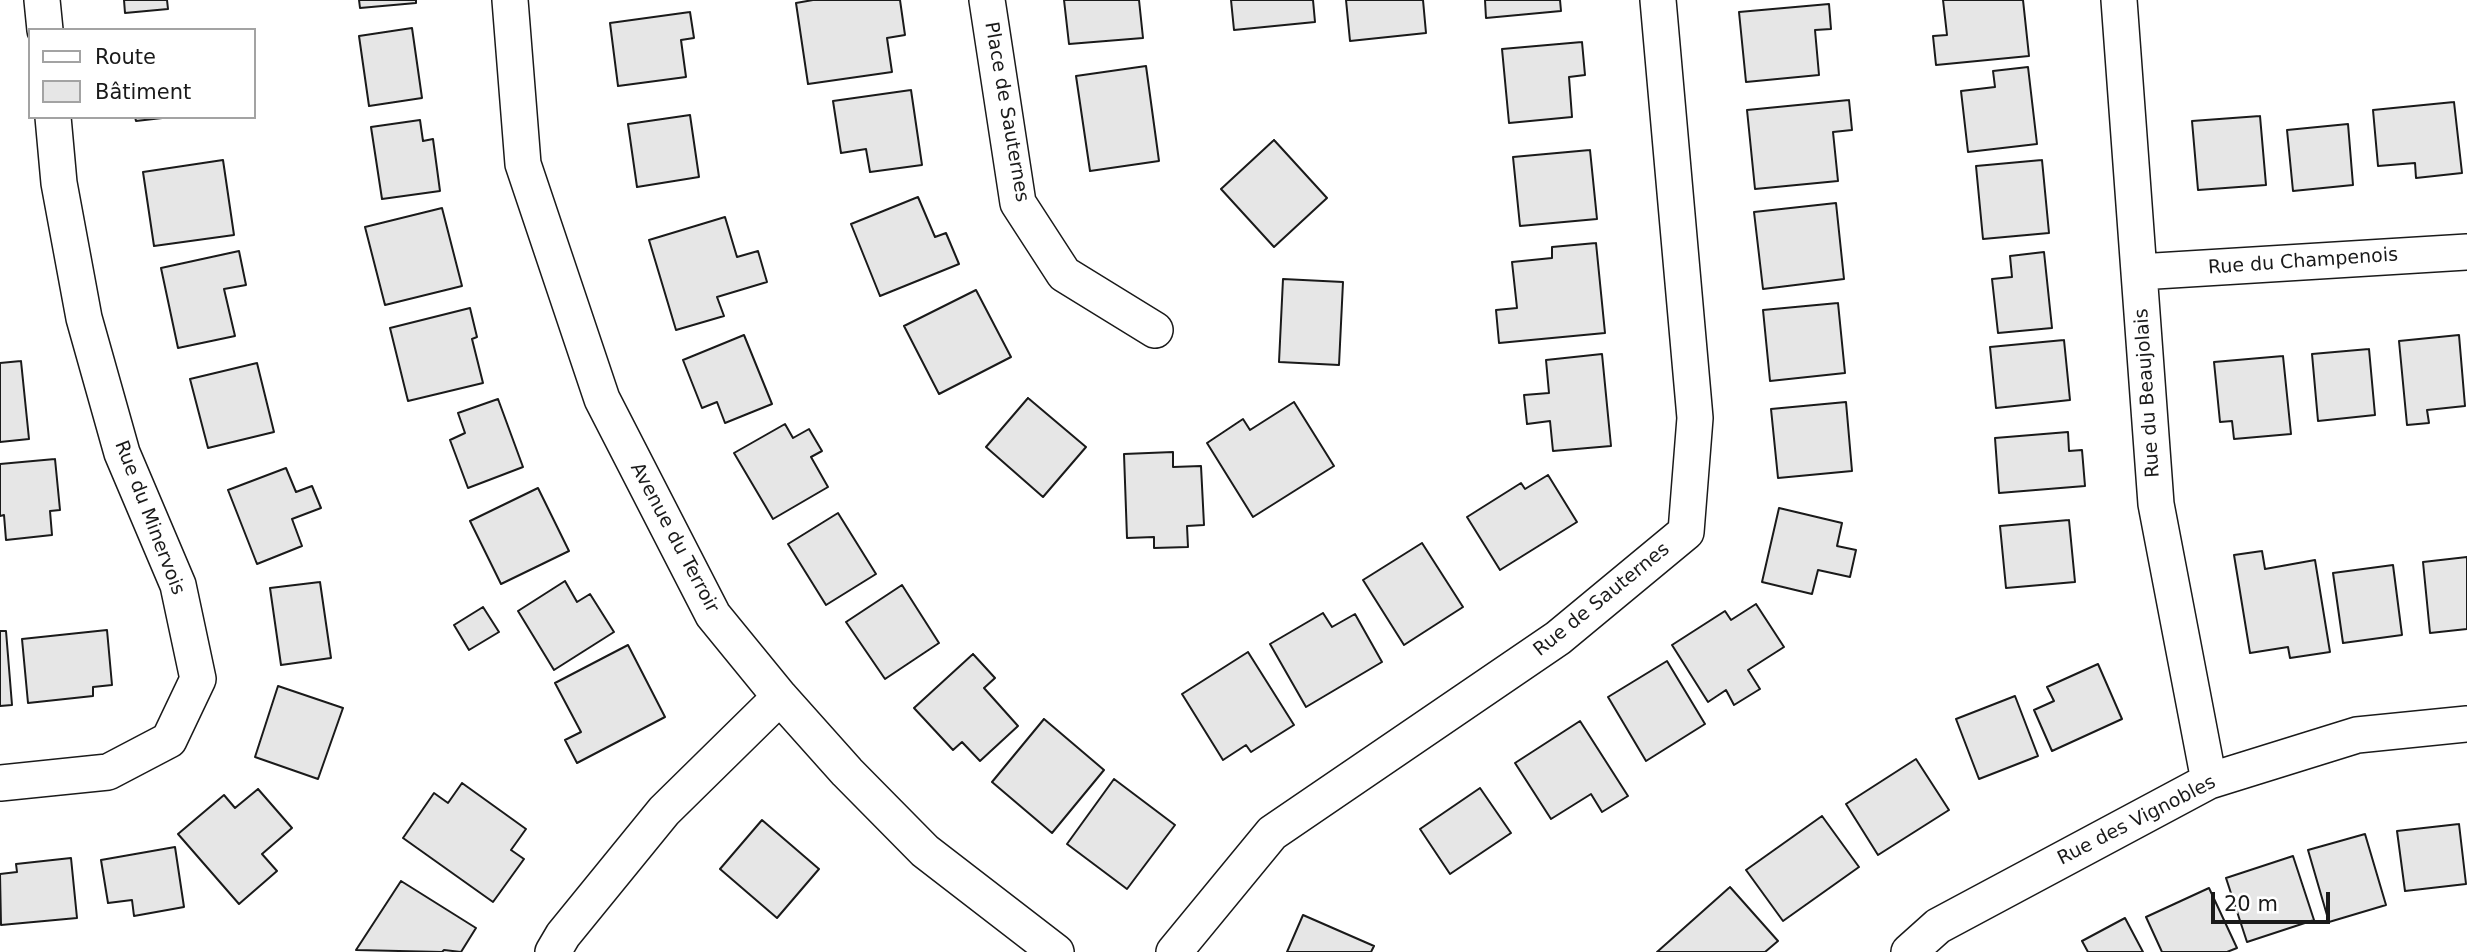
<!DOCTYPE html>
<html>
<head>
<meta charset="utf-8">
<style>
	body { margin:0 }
	#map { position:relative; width:2467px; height:952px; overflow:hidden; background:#fff; font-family:"DejaVu Sans",sans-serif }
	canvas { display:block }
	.legend { position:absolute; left:28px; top:28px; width:228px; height:91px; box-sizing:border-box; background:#fff; border:2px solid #a3a3a3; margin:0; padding:9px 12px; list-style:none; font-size:21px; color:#1a1a1a }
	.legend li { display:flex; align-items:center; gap:14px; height:35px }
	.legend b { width:35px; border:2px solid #a3a3a3 }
	.scale { position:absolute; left:2211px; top:892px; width:119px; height:32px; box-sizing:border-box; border:4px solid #1a1a1a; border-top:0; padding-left:9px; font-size:21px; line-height:24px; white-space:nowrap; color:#1a1a1a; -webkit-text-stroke:5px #fff; paint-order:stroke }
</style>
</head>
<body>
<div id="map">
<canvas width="2467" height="952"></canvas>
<ul class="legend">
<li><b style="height:9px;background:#fff"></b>Route</li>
<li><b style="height:19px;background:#e6e6e6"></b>Bâtiment</li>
</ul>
<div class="scale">20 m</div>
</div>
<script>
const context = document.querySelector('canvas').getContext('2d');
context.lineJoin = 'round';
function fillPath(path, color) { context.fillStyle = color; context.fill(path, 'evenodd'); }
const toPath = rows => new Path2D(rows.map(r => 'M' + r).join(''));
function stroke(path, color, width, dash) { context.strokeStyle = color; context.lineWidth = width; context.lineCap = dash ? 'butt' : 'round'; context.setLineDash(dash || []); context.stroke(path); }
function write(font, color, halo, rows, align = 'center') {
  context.font = font + ' "DejaVu Sans",sans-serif'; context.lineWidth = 5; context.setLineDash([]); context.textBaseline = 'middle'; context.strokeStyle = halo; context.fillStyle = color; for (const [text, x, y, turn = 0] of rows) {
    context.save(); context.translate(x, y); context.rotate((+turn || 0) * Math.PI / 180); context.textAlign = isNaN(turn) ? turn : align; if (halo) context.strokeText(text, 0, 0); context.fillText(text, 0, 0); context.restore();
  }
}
const building = toPath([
	[124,0,167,0,168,9,125,13,124,0],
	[359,0,416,0,416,3,360,8,359,0],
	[813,0,900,0,905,35,887,38,892,72,808,84,796,3,813,0],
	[1064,0,1139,0,1143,38,1069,44,1064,0],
	[1231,0,1313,0,1315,22,1234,30,1231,0],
	[1346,0,1423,0,1426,33,1350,41,1346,0],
	[1485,0,1560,0,1561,11,1486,18,1485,0],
	[1943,0,2023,0,2029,56,1936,65,1933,36,1947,35,1943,0],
	[1829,4,1831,29,1815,30,1819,75,1746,82,1739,12,1829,4],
	[690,12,694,38,681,40,686,77,618,86,610,23,690,12],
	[412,28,422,98,369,106,359,36,412,28],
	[1582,42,1585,75,1569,77,1572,117,1509,123,1502,49,1582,42],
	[1146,66,1159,161,1090,171,1076,76,1146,66],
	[2028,67,2037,144,1968,152,1961,91,1995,87,1993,71,2028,67],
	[911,90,922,165,870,172,866,149,841,153,833,101,911,90],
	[1849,100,1852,130,1833,132,1838,181,1755,189,1747,110,1849,100],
	[2454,102,2462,173,2416,178,2415,163,2378,166,2373,110,2454,102],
	[690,115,699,177,637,187,628,124,690,115],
	[2260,116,2266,185,2198,190,2192,121,2260,116],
	[135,117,171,117,136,121,135,117],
	[420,120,423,141,433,139,440,191,382,199,371,127,420,120],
	[2348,124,2353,185,2293,191,2287,130,2348,124],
	[1274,140,1327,198,1274,247,1221,189,1274,140],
	[1590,150,1597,219,1520,226,1513,157,1590,150],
	[223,160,234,235,154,246,143,172,223,160],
	[2042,160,2049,233,1983,239,1976,166,2042,160],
	[918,197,935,237,946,233,959,264,880,296,851,224,918,197],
	[1836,203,1844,279,1763,289,1754,212,1836,203],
	[442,208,462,286,385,305,365,227,442,208],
	[725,217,737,257,758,251,767,282,717,297,724,316,676,330,649,240,725,217],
	[1596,243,1605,333,1499,343,1496,310,1517,308,1512,262,1552,258,1552,247,1596,243],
	[239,251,246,285,224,289,235,336,178,348,161,268,239,251],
	[2044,252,2052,328,1998,333,1992,279,2012,277,2010,256,2044,252],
	[1283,279,1343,282,1339,365,1279,362,1283,279],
	[976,290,1011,357,939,394,904,326,976,290],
	[1838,303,1845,373,1770,381,1763,310,1838,303],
	[470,308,477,337,472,339,483,383,408,401,390,328,470,308],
	[744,335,772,404,725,423,717,402,702,408,683,360,744,335],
	[2459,335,2465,406,2427,410,2429,423,2407,425,2399,341,2459,335],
	[2064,340,2070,400,1996,408,1990,347,2064,340],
	[2369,349,2375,415,2318,421,2312,354,2369,349],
	[1602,354,1611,446,1553,451,1550,421,1527,424,1524,395,1549,393,1546,360,1602,354],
	[2283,356,2291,434,2234,439,2232,421,2220,422,2214,362,2283,356],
	[21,361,29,439,0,442,0,363,21,361],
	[257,363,274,432,208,448,190,379,257,363],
	[1028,398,1086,447,1043,497,986,447,1028,398],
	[498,399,523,467,468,488,450,440,465,433,458,413,498,399],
	[1294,402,1334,466,1253,517,1207,443,1243,419,1250,430,1294,402],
	[1846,402,1852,471,1778,478,1771,409,1846,402],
	[785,424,793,438,809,429,822,451,811,457,828,487,773,519,734,453,785,424],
	[2068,432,2069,451,2082,450,2085,486,1999,493,1995,438,2068,432],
	[1173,452,1173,467,1201,466,1204,525,1187,526,1188,547,1154,548,1154,537,1127,538,1124,454,1173,452],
	[55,459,60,510,50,511,52,535,6,540,4,515,0,516,0,464,55,459],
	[286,468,296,492,312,486,321,508,292,519,302,546,257,564,228,490,286,468],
	[1548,475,1577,522,1500,570,1467,517,1521,483,1525,489,1548,475],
	[538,488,569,551,501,584,470,521,538,488],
	[1779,508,1842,523,1837,546,1856,550,1850,577,1818,570,1812,594,1762,582,1779,508],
	[838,513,876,574,826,605,788,544,838,513],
	[2069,520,2075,582,2006,588,2000,526,2069,520],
	[1422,543,1463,607,1404,645,1363,580,1422,543],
	[2262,551,2265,569,2315,560,2330,652,2290,658,2288,647,2250,653,2234,555,2262,551],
	[2467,557,2467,629,2430,633,2423,562,2467,557],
	[2393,565,2402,635,2343,643,2333,573,2393,565],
	[565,581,577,602,590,594,614,632,554,670,518,611,565,581],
	[320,582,331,658,281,665,270,588,320,582],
	[902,585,939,643,885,679,846,622,902,585],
	[1756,604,1784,647,1748,670,1760,689,1734,705,1726,690,1708,702,1672,645,1725,611,1731,620,1756,604],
	[483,607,499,632,469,650,454,625,483,607],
	[1323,613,1332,627,1355,614,1382,662,1306,707,1270,644,1323,613],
	[107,630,112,685,93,687,93,696,28,703,22,639,107,630],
	[0,631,6,631,12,705,0,706,0,631],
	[628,645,665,717,577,763,565,740,581,732,555,683,628,645],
	[1248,652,1294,725,1251,752,1246,745,1223,760,1182,694,1248,652],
	[973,654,995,678,984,688,1018,726,980,761,962,742,953,750,914,708,973,654],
	[1667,661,1705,724,1646,761,1608,697,1667,661],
	[2098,664,2122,719,2052,751,2034,710,2054,701,2047,687,2098,664],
	[278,686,343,708,318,779,255,757,278,686],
	[2015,696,2038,756,1979,779,1956,719,2015,696],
	[1044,719,1104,770,1052,833,992,782,1044,719],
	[1580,721,1628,796,1602,812,1591,794,1551,819,1515,763,1580,721],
	[1916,759,1949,810,1878,855,1846,804,1916,759],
	[1114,779,1175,825,1127,889,1067,844,1114,779],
	[462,783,526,829,511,850,524,859,493,902,403,838,434,793,448,803,462,783],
	[1480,788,1511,833,1450,874,1420,829,1480,788],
	[258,789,292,828,262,854,277,871,239,904,178,834,224,795,235,808,258,789],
	[1822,816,1859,867,1783,921,1746,870,1822,816],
	[762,820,819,869,777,918,720,869,762,820],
	[2459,824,2466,884,2405,891,2397,831,2459,824],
	[2365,834,2386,905,2329,922,2308,850,2365,834],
	[175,847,184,907,134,916,132,900,108,903,101,860,175,847],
	[2293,856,2314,920,2247,942,2226,878,2293,856],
	[71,858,77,918,1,925,0,874,17,872,16,864,71,858],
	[401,881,476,928,461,952,444,950,442,952,356,950,401,881],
	[1730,887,1778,941,1765,952,1657,952,1730,887],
	[2209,888,2237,948,2227,952,2162,952,2146,917,2209,888],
	[1303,915,1374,946,1371,952,1287,952,1303,915],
	[2125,918,2143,952,2088,952,2082,941,2125,918]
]);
const minor = toPath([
	[42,0,45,30],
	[510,0,523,164,602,399,713,615,780,697,847,772,925,851,1056,952],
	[987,0,1018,203,1064,274,1155,330],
	[2119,0,2156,504,2209,781],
	[2139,272,2467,252],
	[0,783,108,772,169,740,198,679,178,585,122,453,84,318,59,183,53,117],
	[553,952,563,935,664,811,780,697],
	[1174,952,1272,833,1558,638,1686,532,1695,418,1658,0],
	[1909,952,1938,926,2209,781,2357,735,2467,724]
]);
const streetNames = [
	["Place de Sauternes",1006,112,80],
	["Rue du Champenois",2303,262,-4],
	["Rue du Beaujolais",2148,393,-94],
	["Rue du Minervois",149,518,69],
	["Avenue du Terroir",674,538,62],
	["Rue de Sauternes",1602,600,-39],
	["Rue des Vignobles",2137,821,-27]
];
fillPath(building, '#e6e6e6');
stroke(building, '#1a1a1a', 2);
stroke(minor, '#1a1a1a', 38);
stroke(minor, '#fff', 35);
write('19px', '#1a1a1a', '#fff', streetNames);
</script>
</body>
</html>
